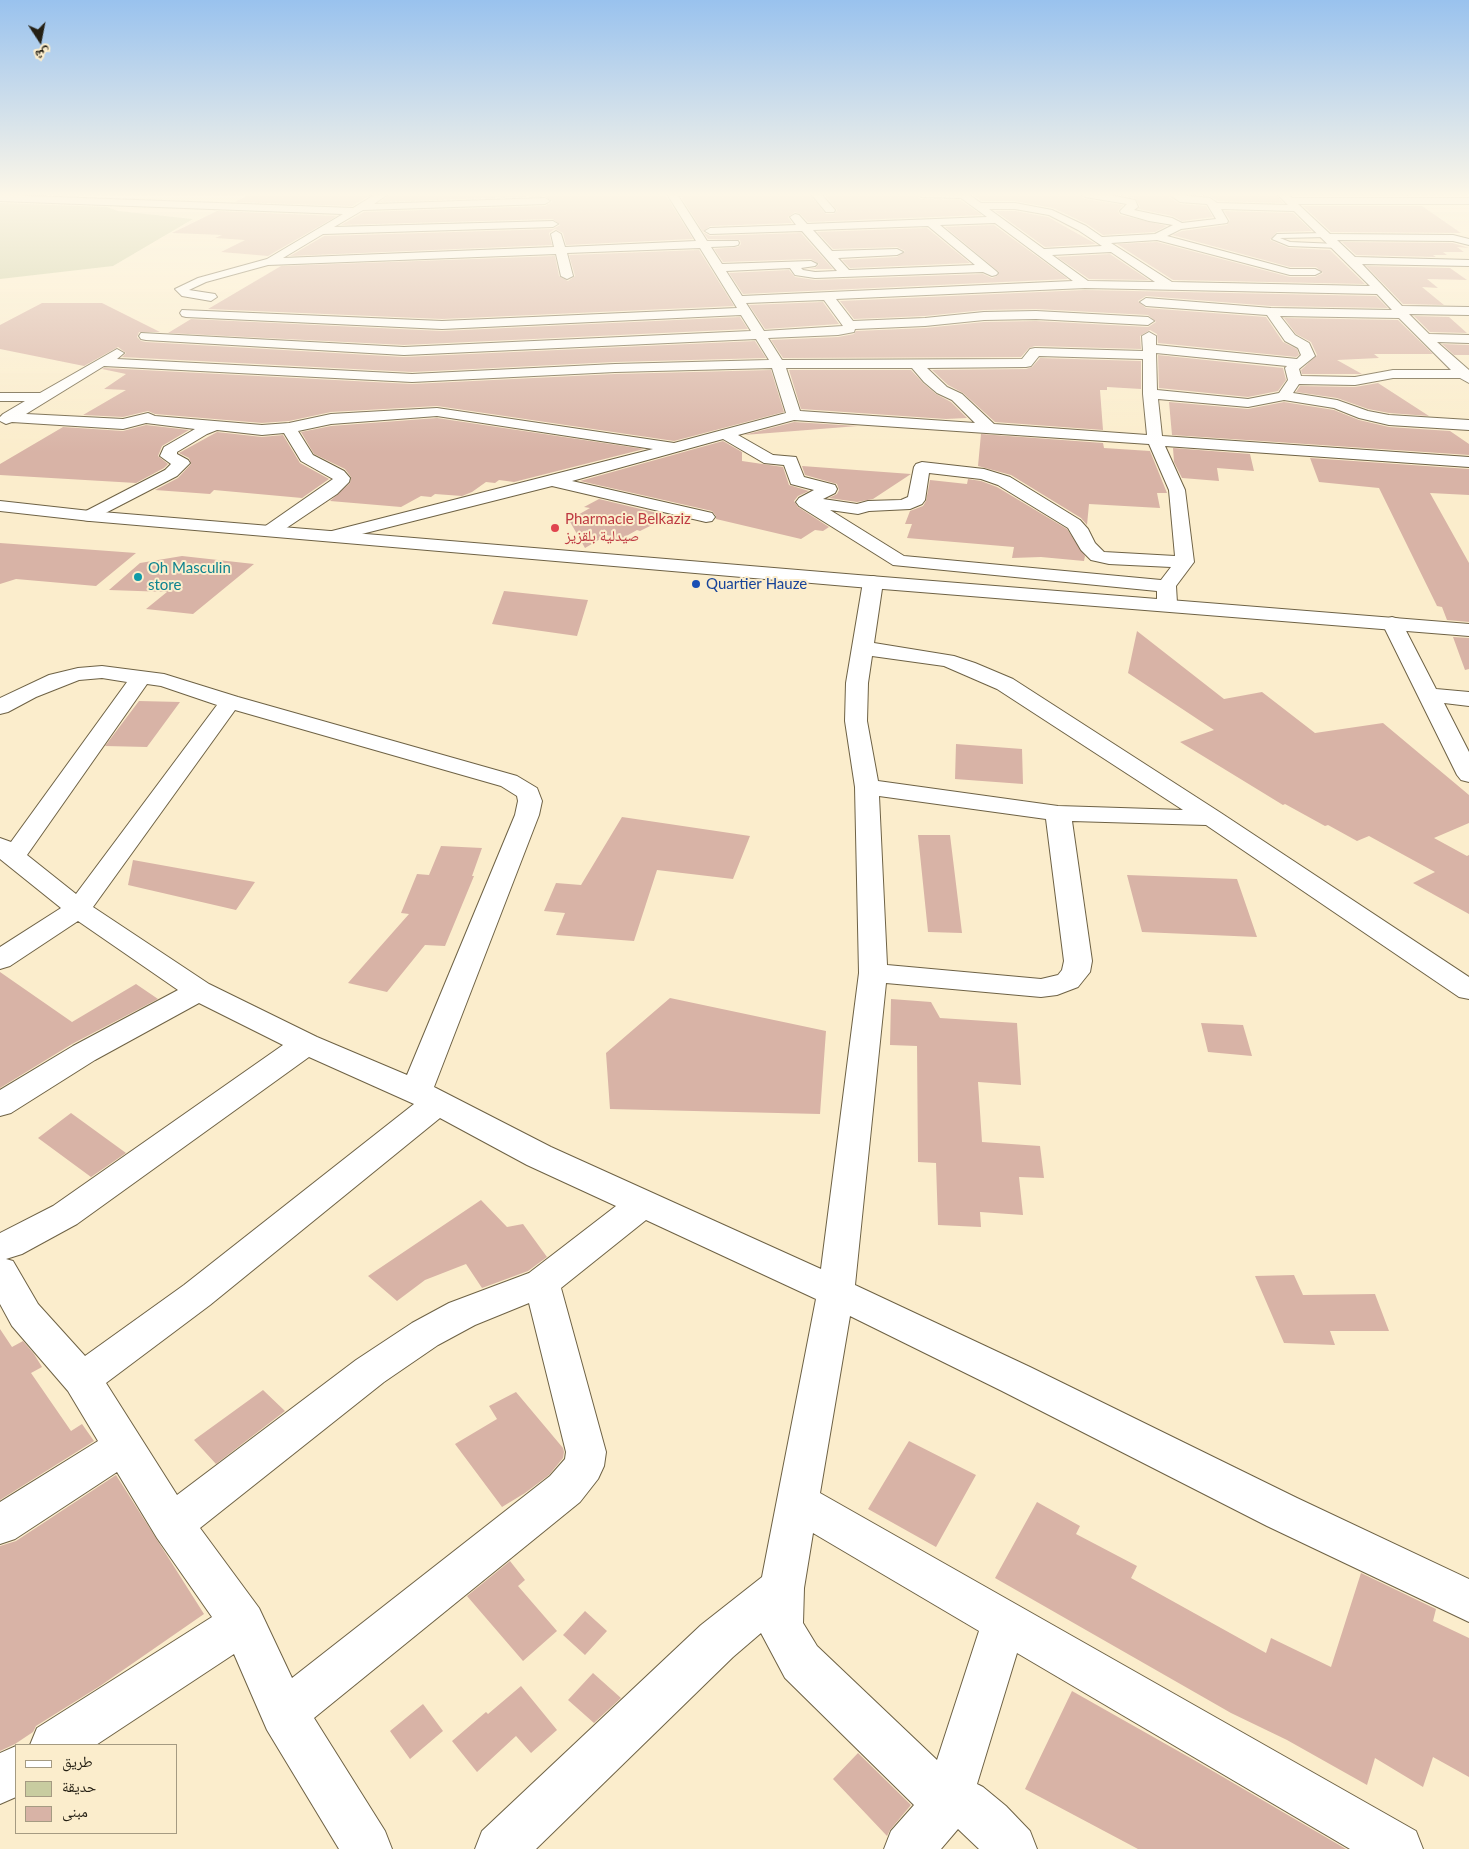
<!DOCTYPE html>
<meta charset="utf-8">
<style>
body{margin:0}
#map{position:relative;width:1469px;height:1849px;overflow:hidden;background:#fbedcc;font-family:Lato,"Noto Naskh Arabic",sans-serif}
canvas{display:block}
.legend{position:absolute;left:15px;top:1744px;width:162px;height:90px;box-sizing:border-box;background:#fbedcc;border:1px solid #a59b82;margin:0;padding:6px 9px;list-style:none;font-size:15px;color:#252014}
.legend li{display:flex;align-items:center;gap:10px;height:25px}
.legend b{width:25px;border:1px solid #a59b82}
.north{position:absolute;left:15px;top:15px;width:50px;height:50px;-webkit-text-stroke:4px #fbedcc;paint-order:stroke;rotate:169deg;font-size:14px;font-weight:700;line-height:20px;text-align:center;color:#252014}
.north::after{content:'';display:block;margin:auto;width:18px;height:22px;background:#252014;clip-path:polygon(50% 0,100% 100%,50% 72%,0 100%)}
</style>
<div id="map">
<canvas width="1469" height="1849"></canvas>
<ul class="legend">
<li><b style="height:6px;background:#fff"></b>طريق</li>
<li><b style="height:14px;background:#c8cca0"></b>حديقة</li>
<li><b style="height:14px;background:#d8b3a6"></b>مبنى</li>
</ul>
<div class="north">ش</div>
</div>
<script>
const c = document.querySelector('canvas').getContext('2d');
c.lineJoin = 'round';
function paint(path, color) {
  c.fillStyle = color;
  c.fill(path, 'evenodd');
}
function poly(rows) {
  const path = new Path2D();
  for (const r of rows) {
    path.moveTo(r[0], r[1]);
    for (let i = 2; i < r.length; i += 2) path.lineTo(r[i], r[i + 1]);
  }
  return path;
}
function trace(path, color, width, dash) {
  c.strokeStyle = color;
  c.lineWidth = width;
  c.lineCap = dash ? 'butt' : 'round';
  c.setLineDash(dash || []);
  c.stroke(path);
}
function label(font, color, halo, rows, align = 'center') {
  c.font = font + ' Lato,"Noto Naskh Arabic",sans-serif';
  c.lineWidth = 4;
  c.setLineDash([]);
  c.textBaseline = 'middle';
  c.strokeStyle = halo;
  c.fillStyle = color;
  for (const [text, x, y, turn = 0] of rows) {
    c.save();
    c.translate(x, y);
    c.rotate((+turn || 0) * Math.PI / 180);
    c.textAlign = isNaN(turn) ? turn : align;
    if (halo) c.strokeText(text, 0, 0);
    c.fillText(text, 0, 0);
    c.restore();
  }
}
paint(poly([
 [0,203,107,207,118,211,193,219,113,266,0,279]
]), '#c8cca0');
paint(poly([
 [251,194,372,194,352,206,235,202],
 [390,194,665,194,693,239,566,245,563,233,555,229,549,233,552,245,290,256,324,236,553,229,560,225,553,219,341,225,364,212,545,206,552,202,545,196,380,202],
 [679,194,809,194,826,214,834,214,837,210,824,194,914,194,921,199,960,200,982,215,808,222,800,214,795,212,788,217,792,223,710,226,703,232],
 [972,194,1078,194,1085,199,1123,205,1118,211,1120,215,1167,226,1155,232,1103,235,1087,224,1053,208,1015,201,982,201],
 [1114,194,1166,195,1180,204,1206,206,1213,217,1182,221,1172,216,1138,209,1140,206,1135,198],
 [1189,194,1275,194,1283,203,1218,201,1210,196],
 [1291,194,1405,194,1408,196,1293,196],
 [1303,206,1422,206,1461,233,1331,232],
 [217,211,337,216,268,256,221,252,245,240,215,238,222,235,172,233],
 [995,211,1015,211,1048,217,1096,244,1045,247],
 [1224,211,1293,213,1312,231,1277,232,1270,240,1289,248,1330,250,1365,284,1173,280,1117,244,1157,242,1290,277,1315,277,1323,273,1316,267,1290,267,1172,235,1182,231,1227,225,1230,220],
 [994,225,1068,279,743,294,729,273,789,270,795,277,815,280,983,274,992,278,997,276,999,272,945,227],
 [927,228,970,263,850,268,842,260,897,257,905,251,897,247,833,249,817,232],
 [703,232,710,236,801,233,833,269,808,269,815,268,819,264,811,259,723,262,714,249,738,247,741,244,740,240,708,239],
 [1342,242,1453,243,1469,248,1457,247,1464,252,1443,252,1447,255,1433,255,1436,257,1356,255],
 [699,250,734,306,442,319,208,309,281,266,555,256,559,276,568,281,575,276,569,255],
 [1110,254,1149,280,1089,279,1057,257],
 [1366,266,1450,268,1467,280,1427,279,1438,288,1422,287,1444,305,1403,304],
 [1085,290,1376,296,1388,308,1271,306,1146,296,1138,301,1146,308,1266,317,1283,342,1297,349,1299,355,1296,357,1158,343,1157,334,1150,330,1140,336,1141,349,1035,346,1029,348,1021,357,783,358,771,340,838,337,854,334,856,331,925,328,984,322,1036,321,1148,327,1156,322,1148,315,1036,309,984,310,925,316,854,319,840,301],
 [823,302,839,324,765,329,749,305],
 [42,303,102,303,160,332,139,332,137,337,141,341,146,342,404,357,755,341,766,358,615,362,412,372,122,357,126,353,118,347,84,366,0,349,0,325],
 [1414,316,1449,317,1467,333,1430,332],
 [740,317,748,329,404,345,168,333,191,319,442,331],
 [1284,318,1398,320,1433,354,1374,354,1379,358,1337,360,1362,374,1302,374,1301,370,1317,355,1311,342,1296,334],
 [1442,344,1469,345,1469,355,1454,355],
 [1158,355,1283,368,1286,380,1278,391,1248,397,1159,388],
 [1040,358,1141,361,1141,389,1107,387,1107,390,1100,390,1103,430,995,422,963,393,948,385,932,370,1026,369,1032,367],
 [104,368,412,384,615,374,771,370,784,412,674,441,437,406,331,412,289,421,262,423,155,414,148,411,123,417,83,415,126,390,104,389,126,374,102,369],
 [789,370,911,370,923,383,936,394,951,402,967,418,946,419,801,409],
 [1378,383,1429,416,1389,413,1368,409,1337,398,1296,392,1300,386,1355,387],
 [1169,402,1248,409,1284,402,1334,410,1359,420,1389,427,1450,431,1469,444,1469,455,1172,435],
 [437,418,644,449,514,482,499,480,495,483,486,482,472,492,462,496,435,494,431,497,421,496,401,507,330,501,350,483,351,477,345,469,314,454,301,432,331,426],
 [794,422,858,426,744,435],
 [146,425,189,430,162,446,158,456,168,464,164,468,136,483,0,475,0,464,63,427,123,431],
 [217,432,262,437,283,435,300,463,329,479,302,498,214,490,210,494,155,490,178,478,191,464,189,458,179,453],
 [981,434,1103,443,1104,448,1150,451,1167,493,1157,493,1160,508,1089,504,1087,525,1081,518,1011,475,978,466],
 [723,441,742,452,742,461,783,467,789,485,809,491,798,496,794,501,798,507,829,527,823,531,815,530,801,539,716,519,716,516,712,511,580,481],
 [1173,448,1250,454,1254,471,1217,468,1219,481,1182,478,1174,462],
 [1310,458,1469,469,1469,495,1430,493,1469,563,1469,622,1447,620,1442,607,1437,606,1379,488,1319,482],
 [802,466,911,474,873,499,857,502,829,498,837,494,839,490,837,484,805,475],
 [968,479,981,481,997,487,1067,529,1085,556,1084,561,1041,557,1012,558,1014,547,907,538,912,524,905,524,910,511,923,506,926,501,930,480,967,484],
 [599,499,670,516,640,531,637,530,621,539,607,535,585,548,569,520,590,508,584,507],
 [0,543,136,553,96,586,16,579,0,584],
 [182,556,254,564,193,614,146,609,167,592,109,590,140,563],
 [504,591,588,600,577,636,492,624],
 [1137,631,1224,699,1262,692,1315,733,1383,723,1469,795,1469,823,1434,838,1467,856,1469,855,1469,914,1413,883,1435,872,1369,836,1357,841,1328,825,1325,826,1285,804,1283,805,1180,742,1214,730,1128,673],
 [1453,637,1469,638,1469,669,1465,670],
 [139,701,180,702,147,747,105,746],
 [956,744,1022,749,1023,784,955,779],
 [622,817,750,836,733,879,657,870,634,941,556,935,565,913,544,911,556,883,581,885],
 [918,835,950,835,962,933,928,932],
 [441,846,482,848,472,876,474,876,445,946,425,945,387,992,348,983,409,914,401,913,417,874,429,875],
 [133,860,255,882,236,910,128,885],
 [1127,875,1237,879,1257,937,1142,932],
 [0,972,72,1022,136,984,158,999,72,1044,0,1088],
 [670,998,826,1031,820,1114,610,1109,606,1053],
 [891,999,931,1002,940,1018,1017,1023,1021,1085,978,1082,982,1142,1040,1146,1044,1178,1019,1177,1023,1215,980,1212,981,1227,938,1225,936,1163,918,1162,917,1046,890,1045],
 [1201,1023,1243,1025,1252,1056,1208,1052],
 [71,1113,126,1153,91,1177,38,1138],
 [481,1200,507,1227,523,1224,547,1257,528,1271,482,1288,466,1264,425,1280,397,1301,368,1276],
 [1294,1275,1303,1295,1375,1294,1389,1331,1330,1331,1335,1345,1284,1343,1255,1276],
 [0,1329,12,1347,23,1341,34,1354,42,1367,31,1373,71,1431,82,1424,94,1441,0,1500],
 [263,1390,285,1411,216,1464,194,1440],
 [516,1392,563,1448,564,1452,563,1458,549,1475,525,1493,502,1507,455,1444,497,1419,489,1406],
 [909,1441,976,1475,936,1547,868,1509],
 [116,1475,204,1614,100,1686,36,1726,33,1732,15,1744,0,1751,0,1546,16,1541],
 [1037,1502,1080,1526,1076,1534,1137,1566,1131,1578,1266,1653,1271,1638,1331,1667,1361,1573,1436,1609,1433,1621,1469,1638,1469,1777,1433,1757,1423,1787,1375,1758,1367,1785,1287,1740,1231,1713,995,1578],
 [510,1561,525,1580,518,1586,557,1631,523,1661,467,1596],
 [585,1611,607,1631,585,1655,563,1635],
 [593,1673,621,1698,594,1723,568,1700],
 [521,1686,557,1730,531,1753,516,1736,477,1772,452,1741,486,1712,488,1714],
 [1072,1691,1194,1760,1346,1849,1138,1849,1025,1789],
 [423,1704,443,1731,410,1759,390,1731],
 [858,1753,911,1805,890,1830,887,1836,833,1779]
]), '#d8b3a6');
const service = poly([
 [1325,233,1329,235,1328,237,1280,238,1290,242,1337,244,1340,244,1340,248,1289,246,1272,239,1277,234,1325,233]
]);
const minor = poly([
 [376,194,388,194,374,204,545,198,550,201,545,204,363,210,334,227,553,221,558,224,553,227,323,234,283,258,554,247,551,234,556,231,561,234,565,247,696,241,667,194,677,194,707,241,738,241,739,243,738,245,734,246,711,247,722,264,811,261,817,264,815,266,801,268,803,270,815,272,837,271,802,231,710,234,705,231,710,228,796,225,790,217,795,214,799,215,807,224,987,217,961,198,921,197,916,194,968,194,981,203,1015,203,1052,210,1086,226,1102,237,1155,234,1173,225,1149,221,1121,213,1120,211,1127,204,1085,197,1080,194,1103,194,1135,200,1138,207,1134,210,1172,218,1182,223,1216,219,1207,204,1180,202,1168,194,1210,198,1217,203,1288,205,1277,194,1288,194,1292,198,1469,198,1469,204,1298,204,1330,234,1453,235,1469,239,1469,245,1453,241,1337,240,1355,257,1469,260,1469,266,1362,264,1402,306,1469,307,1469,315,1409,314,1429,334,1469,335,1469,343,1437,342,1469,370,1469,383,1460,378,1393,378,1355,385,1299,384,1293,393,1337,400,1368,411,1389,415,1469,420,1469,430,1389,425,1359,418,1334,408,1284,400,1248,407,1158,399,1162,436,1469,457,1469,467,1165,446,1185,490,1194,562,1176,586,1177,603,1174,607,1167,609,1160,607,1157,603,1157,591,893,565,799,506,796,502,799,498,814,490,791,484,784,465,764,463,723,439,572,481,712,513,715,517,712,521,706,522,552,486,334,541,328,540,325,536,328,532,653,449,437,416,331,424,298,431,313,455,344,471,350,478,349,482,337,494,276,535,270,536,264,535,261,531,264,527,333,479,301,461,284,433,262,435,217,430,207,434,177,452,177,454,188,460,190,463,177,476,90,521,84,520,81,516,84,512,165,470,171,464,160,456,164,447,195,429,146,423,123,429,12,422,6,424,0,421,0,417,3,414,25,401,0,401,0,393,40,393,117,349,124,353,117,359,412,374,615,364,769,360,756,339,404,355,146,340,141,339,139,336,141,333,404,347,751,331,741,315,442,329,186,317,182,316,180,313,182,310,442,321,737,308,700,248,567,253,573,276,567,279,561,276,556,254,268,265,206,282,189,290,215,294,217,297,211,301,182,296,175,289,198,278,267,259,343,214,0,201,0,195,353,208,376,194],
 [989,209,1015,209,1049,215,1078,230,1102,246,1044,249,989,209],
 [1221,209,1294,211,1370,286,1172,282,1111,243,1157,240,1290,275,1315,275,1321,272,1315,269,1290,269,1167,236,1181,229,1227,223,1228,221,1221,209],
 [995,223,1073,281,742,296,726,271,790,268,795,275,815,278,983,272,992,276,996,275,998,273,996,271,940,225,995,223],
 [928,226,975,265,849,270,838,258,897,255,903,252,897,249,832,251,813,230,928,226],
 [1111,252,1155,282,1088,281,1052,255,1111,252],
 [1085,288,1377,294,1392,310,1271,308,1146,298,1140,302,1146,306,1267,315,1285,341,1298,348,1301,355,1297,359,1156,345,1156,336,1149,332,1142,336,1143,351,1035,348,1030,349,1022,359,782,360,768,338,838,335,854,332,855,329,925,326,984,320,1036,319,1148,325,1154,321,1148,317,1036,311,984,312,925,318,853,321,836,299,1085,288],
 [824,300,843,326,764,331,746,303,824,300],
 [1280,316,1399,318,1451,370,1393,370,1355,377,1301,376,1299,369,1315,356,1309,343,1295,335,1280,316],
 [1156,353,1287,366,1285,368,1288,380,1279,393,1248,399,1157,390,1156,353],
 [1039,356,1143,359,1143,394,1147,435,994,424,962,394,947,387,927,368,1026,367,1031,366,1039,356],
 [104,366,412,382,615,372,772,368,786,413,674,443,437,408,331,414,289,423,262,425,155,416,148,413,123,419,26,414,104,366],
 [786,368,912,368,924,382,937,393,952,400,975,423,800,411,786,368],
 [794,420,1149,444,1169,490,1175,556,1104,552,1095,543,1088,529,1080,520,1010,477,984,469,922,462,916,464,914,467,908,497,901,500,868,501,857,504,823,499,835,493,837,489,835,485,804,477,796,457,773,455,738,435,794,420],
 [929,473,981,479,998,485,1068,528,1081,550,1091,560,1109,564,1171,567,1161,580,904,556,830,510,858,514,869,511,910,509,922,504,925,500,929,473],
 [811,194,821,194,835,210,834,212,826,212,811,194],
 [873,576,880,578,883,582,874,643,954,656,975,663,1013,679,1221,813,1469,977,1469,999,1459,997,1206,825,1072,821,1092,961,1090,972,1078,987,1057,995,1041,997,886,983,855,1285,1030,1367,1297,1498,1469,1579,1469,1622,1267,1526,1002,1391,850,1316,820,1493,1416,1831,1423,1849,1350,1849,1017,1653,977,1784,983,1787,1006,1806,1030,1831,1037,1849,979,1849,958,1829,941,1849,884,1849,891,1831,914,1805,785,1678,761,1633,733,1657,536,1849,475,1849,482,1831,701,1625,762,1577,816,1299,646,1220,561,1288,606,1452,604,1466,598,1479,580,1502,314,1718,385,1831,392,1849,339,1849,267,1730,234,1654,96,1745,30,1745,37,1728,212,1617,157,1538,117,1472,15,1539,0,1544,0,1502,98,1441,68,1391,12,1326,0,1304,0,1233,53,1206,283,1045,199,1003,95,1060,11,1113,0,1116,0,1090,73,1046,178,990,78,921,10,966,0,969,0,947,61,908,0,859,0,838,11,842,127,682,102,678,79,680,36,697,8,712,0,714,0,698,49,675,78,668,102,666,164,674,238,697,517,776,537,788,542,801,539,815,434,1087,551,1147,821,1269,859,973,855,787,845,721,846,683,863,582,866,578,873,576],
 [872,656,944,666,997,689,1183,810,1058,806,878,781,867,721,868,683,872,656],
 [147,684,161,686,217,705,76,894,27,855,147,684],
 [235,710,501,786,517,796,518,801,515,815,407,1075,317,1037,209,984,93,907,235,710],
 [879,796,1046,819,1064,961,1062,970,1058,975,1041,979,887,965,879,796],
 [309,1057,414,1104,184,1285,85,1356,38,1304,13,1261,6,1259,22,1254,77,1224,309,1057],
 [440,1118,527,1165,616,1206,529,1273,449,1303,412,1323,356,1360,177,1495,106,1383,210,1305,440,1118],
 [529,1303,566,1452,565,1459,550,1476,292,1678,259,1608,200,1528,384,1382,438,1345,475,1325,529,1303],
 [813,1533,979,1631,937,1760,817,1646,803,1623,804,1588,813,1533],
 [1392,617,1399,619,1402,623,1436,689,1469,692,1469,706,1444,703,1469,752,1469,782,1461,780,1457,775,1382,623,1385,619,1392,617],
 [16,1746,16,1797,0,1804,0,1753,16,1746]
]);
const secondary = poly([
 [0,501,90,511,858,575,1469,624,1469,636,858,587,90,521,0,511,0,501]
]);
trace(service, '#6e6245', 2);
trace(minor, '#6e6245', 2);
trace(secondary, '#6e6245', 2);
paint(service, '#fff');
paint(minor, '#fff');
paint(secondary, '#fff');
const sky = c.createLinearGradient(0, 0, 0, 453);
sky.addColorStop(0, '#99c2ee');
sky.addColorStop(0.43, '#fdf7e8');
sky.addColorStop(1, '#fdf7e800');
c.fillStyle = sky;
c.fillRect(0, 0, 1469, 453);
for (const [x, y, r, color] of [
 [555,528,5,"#e0444e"],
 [138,577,5,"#0f9aa8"],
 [696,584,5,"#1a4fb4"]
]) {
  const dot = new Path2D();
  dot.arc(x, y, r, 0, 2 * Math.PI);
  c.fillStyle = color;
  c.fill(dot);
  trace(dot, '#fbedcc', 2);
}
label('15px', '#be3a42', '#fbedcc', [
 ["Pharmacie Belkaziz",565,519],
 ["صيدلية بلقزيز",565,536]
], 'left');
label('15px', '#0d838f', '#fbedcc', [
 ["Oh Masculin",148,568],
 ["store",148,585]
], 'left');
label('15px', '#164399', '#fbedcc', [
 ["Quartier Hauze",706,584]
], 'left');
</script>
